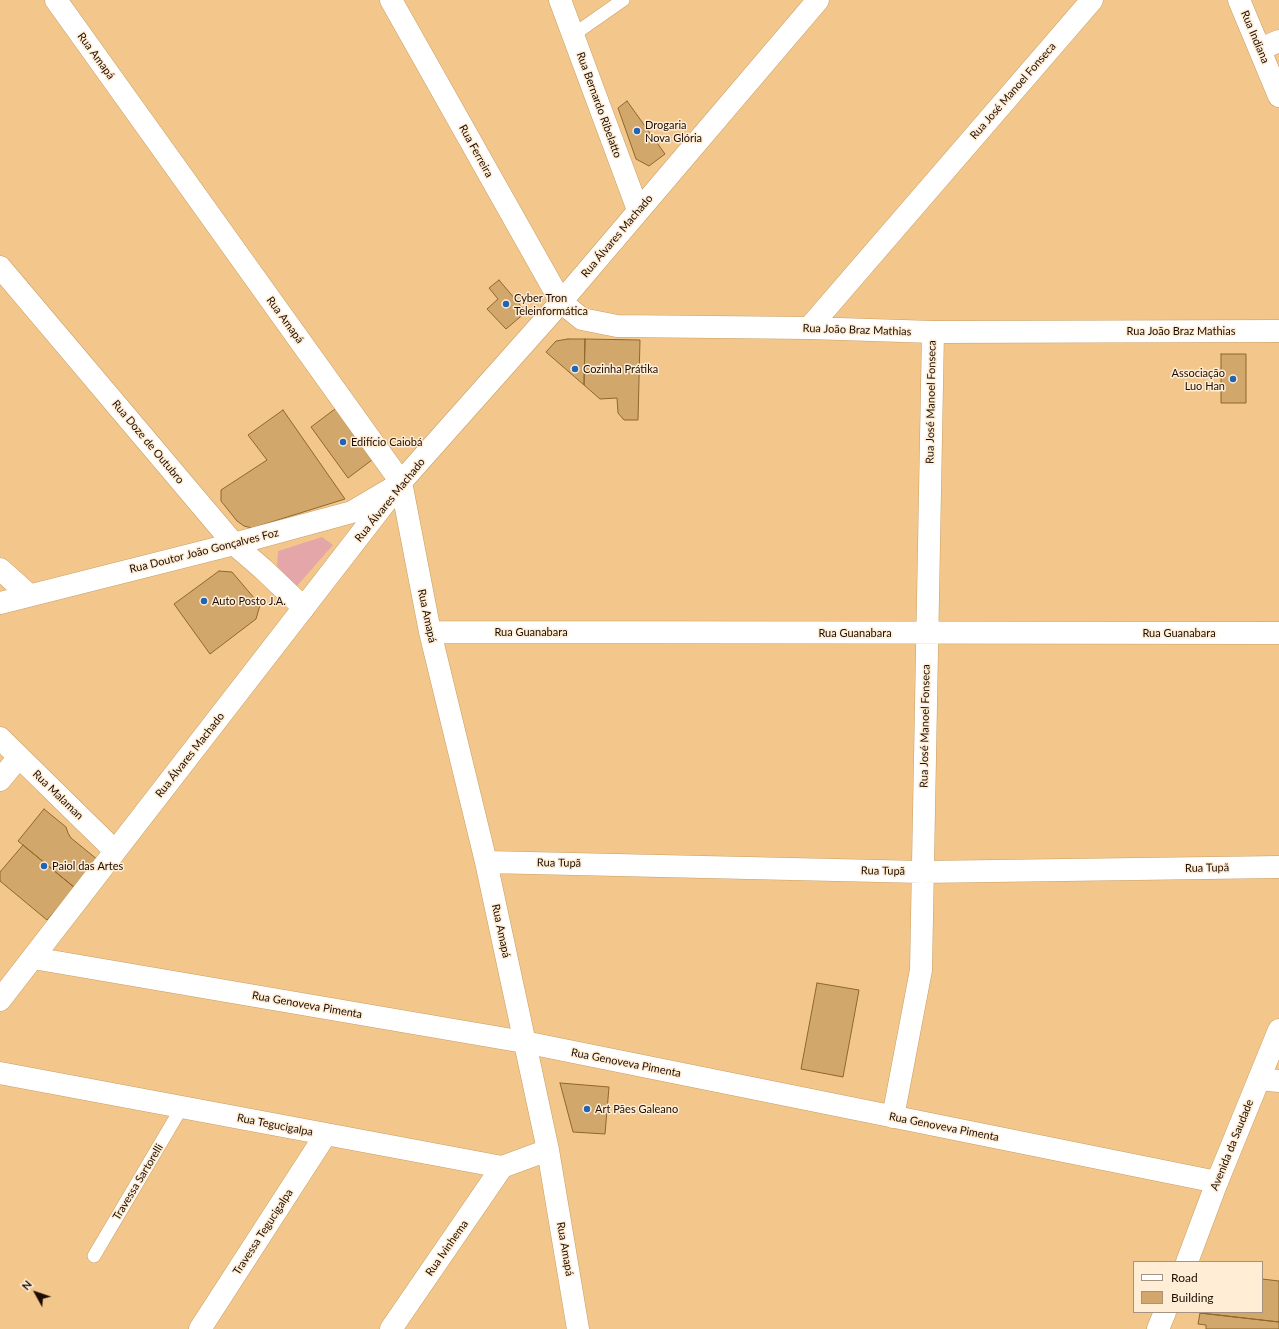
<!DOCTYPE html>
<meta charset="utf-8">
<style>
body{margin:0}
#map{position:relative;width:1279px;height:1329px;overflow:hidden;background:#f3c78b;font-family:Lato,sans-serif}
canvas{display:block}
.legend{position:absolute;left:1133px;top:1261px;width:130px;height:52px;box-sizing:border-box;background:#ffedd6;border:1px solid #a49380;margin:0;padding:5px 7px;list-style:none;font-size:12px;color:#1c0d00}
.legend li{display:flex;align-items:center;gap:8px;height:20px}
.legend b{width:20px;border:1px solid #a49380}
.north{position:absolute;left:16px;top:1273px;width:40px;height:40px;-webkit-text-stroke:3px #ffedd6;paint-order:stroke;rotate:310deg;font-size:11px;font-weight:700;line-height:16px;text-align:center;color:#1c0d00}
.north::after{content:'';display:block;margin:auto;width:14px;height:18px;background:#1c0d00;clip-path:polygon(50% 0,100% 100%,50% 72%,0 100%)}
</style>
<div id="map">
<canvas width="1279" height="1329"></canvas>
<ul class="legend">
<li><b style="height:5px;background:#fff"></b>Road</li>
<li><b style="height:11px;background:#d1a76c"></b>Building</li>
</ul>
<div class="north">N</div>
</div>
<script>
const c = document.querySelector('canvas').getContext('2d');
c.lineJoin = 'round';
function paint(path, color) {
  c.fillStyle = color;
  c.fill(path, 'evenodd');
}
function poly(rows) {
  const path = new Path2D();
  for (const r of rows) {
    path.moveTo(r[0], r[1]);
    for (let i = 2; i < r.length; i += 2) path.lineTo(r[i], r[i + 1]);
  }
  return path;
}
function trace(path, color, width, dash) {
  c.strokeStyle = color;
  c.lineWidth = width;
  c.lineCap = dash ? 'butt' : 'round';
  c.setLineDash(dash || []);
  c.stroke(path);
}
function label(font, color, halo, rows, align = 'center') {
  c.font = font + ' Lato,sans-serif';
  c.lineWidth = 3;
  c.setLineDash([]);
  c.textBaseline = 'middle';
  c.strokeStyle = halo;
  c.fillStyle = color;
  for (const [text, x, y, turn = 0] of rows) {
    c.save();
    c.translate(x, y);
    c.rotate((+turn || 0) * Math.PI / 180);
    c.textAlign = isNaN(turn) ? turn : align;
    if (halo) c.strokeText(text, 0, 0);
    c.fillText(text, 0, 0);
    c.restore();
  }
}
paint(poly([
 [322,537,333,545,296,587,277,566,278,551]
]), '#e5a6aa');
const building = poly([
 [627,101,665,154,649,166,636,159,618,108,627,101],
 [499,280,526,312,506,329,487,309,498,299,489,288,499,280],
 [568,339,585,339,584,385,546,352,556,341,568,339],
 [585,339,640,340,638,420,624,420,618,413,617,398,600,399,584,385,585,339],
 [1221,354,1246,354,1246,403,1221,403,1221,354],
 [339,406,376,457,348,478,311,427,339,406],
 [283,410,345,499,252,528,244,526,237,521,221,501,221,490,267,460,248,435,283,410],
 [219,571,232,572,260,605,256,619,210,654,174,604,219,571],
 [44,809,66,827,68,833,71,838,98,860,75,888,18,841,44,809],
 [23,845,75,888,47,920,0,881,0,872,23,845],
 [817,983,859,990,843,1077,801,1069,817,983],
 [560,1083,609,1087,605,1134,573,1132,560,1083],
 [1262,1279,1279,1281,1279,1322,1200,1313,1200,1312,1262,1312,1262,1279],
 [1200,1313,1279,1322,1279,1329,1206,1329,1206,1325,1198,1324,1200,1313]
]);
paint(building, '#d1a76c');
trace(building, '#8e672b', 1);
const service = poly([
 [573,35,623,0],
 [94,1256,182,1107]
]);
const minor = poly([
 [56,0,401,482,430,632,486,862,548,1150,578,1329],
 [391,0,561,302,582,319,617,326,809,328,933,332,1279,331],
 [560,0,638,210],
 [1239,0,1279,96],
 [1260,49,1279,41],
 [0,267,234,544,263,569,304,608],
 [809,328,1092,0],
 [0,569,29,595],
 [0,603,234,544,352,512,391,489],
 [430,632,1279,633],
 [0,738,115,851],
 [0,780,19,757],
 [486,862,922,872,1279,867],
 [33,958,524,1042,1217,1182],
 [0,1000,401,482,561,302,818,0],
 [0,1073,502,1167,548,1150],
 [1259,1079,1279,1081],
 [893,1117,921,970,933,332],
 [200,1329,326,1134],
 [391,1329,502,1167]
]);
const tertiary = poly([
 [1187,1262,1217,1182,1279,1030],
 [1158,1329,1165,1312]
]);
trace(service, '#c89e63', 14);
trace(minor, '#c89e63', 23);
trace(tertiary, '#c89e63', 23);
trace(service, '#fff', 13);
trace(minor, '#fff', 22);
trace(tertiary, '#fff', 22);
for (const [x, y, r, color] of [
 [637,131,4,"#2065b5"],
 [506,304,4,"#2065b5"],
 [575,369,4,"#2065b5"],
 [1233,379,4,"#2065b5"],
 [343,442,4,"#2065b5"],
 [204,601,4,"#2065b5"],
 [44,866,4,"#2065b5"],
 [587,1109,4,"#2065b5"]
]) {
  const dot = new Path2D();
  dot.arc(x, y, r, 0, 2 * Math.PI);
  c.fillStyle = color;
  c.fill(dot);
  trace(dot, '#ffedd6', 1.5);
}
label('11px', '#1c0d00', '#ffedd6', [
 ["Rua Indiana",1255,37,67],
 ["Rua Amapá",96,56,54],
 ["Rua José Manoel Fonseca",1013,91,-49],
 ["Rua Bernardo Ribelatto",599,105,70],
 ["Rua Ferreira",476,151,61],
 ["Rua Álvares Machado",617,236,-50],
 ["Rua Amapá",285,320,54],
 ["Rua João Braz Mathias",857,330,2],
 ["Rua João Braz Mathias",1181,331],
 ["Rua José Manoel Fonseca",931,402,-89],
 ["Rua Doze de Outubro",148,442,50],
 ["Rua Álvares Machado",390,500,-51],
 ["Rua Doutor João Gonçalves Foz",204,551,-14],
 ["Rua Amapá",427,616,78],
 ["Rua Guanabara",531,632],
 ["Rua Guanabara",855,633],
 ["Rua Guanabara",1179,633],
 ["Rua José Manoel Fonseca",925,726,-89],
 ["Rua Álvares Machado",190,755,-52],
 ["Rua Malaman",58,795,44],
 ["Rua Tupã",559,863,1],
 ["Rua Tupã",1207,868,-1],
 ["Rua Tupã",883,871,1],
 ["Rua Amapá",501,931,78],
 ["Rua Genoveva Pimenta",307,1005,10],
 ["Rua Genoveva Pimenta",626,1063,11],
 ["Rua Tegucigalpa",275,1125,11],
 ["Rua Genoveva Pimenta",944,1127,11],
 ["Avenida da Saudade",1232,1145,-68],
 ["Travessa Sartorelli",138,1182,-59],
 ["Travessa Tegucigalpa",263,1232,-57],
 ["Rua Ivinhema",447,1248,-55],
 ["Rua Amapá",565,1249,80]
]);
label('11px', '#1c0d00', '#ffedd6', [
 ["Drogaria",645,125],
 ["Nova Glória",645,138],
 ["Cyber Tron",514,298],
 ["Teleinformática",514,311],
 ["Cozinha Prátika",583,369],
 ["Associação",1225,373,"right"],
 ["Luo Han",1225,386,"right"],
 ["Edifício Caiobá",351,442],
 ["Auto Posto J.A.",212,601],
 ["Paiol das Artes",52,866],
 ["Art Pães Galeano",595,1109]
], 'left');
</script>
